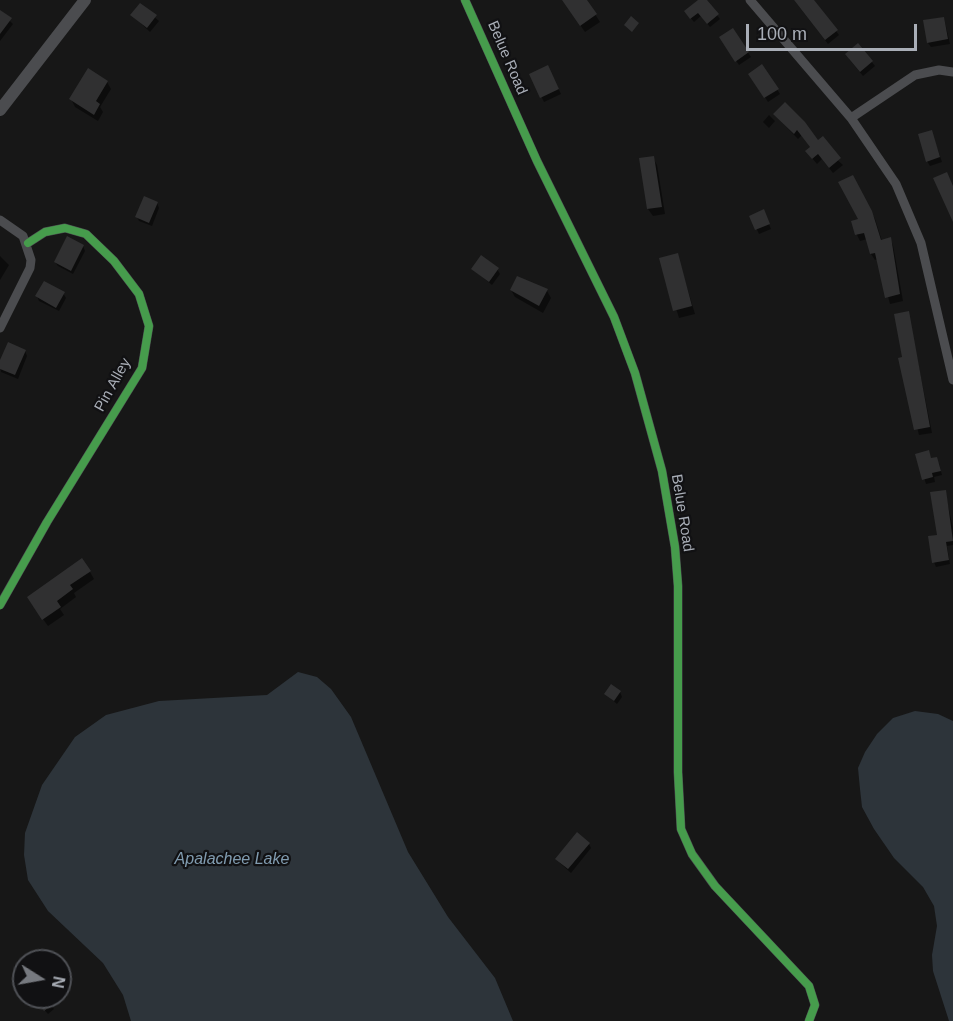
<!DOCTYPE html>
<style>
body{margin:0}
#map{position:relative;width:953px;height:1021px;overflow:hidden;background:#171717;font-family:Arial,sans-serif}
canvas{display:block}
.north{position:absolute;left:12px;top:949px;width:60px;height:60px;box-sizing:border-box;background:#111113;border:2px solid #4e5055;border-radius:50%;rotate:101deg;font-size:16px;font-weight:700;line-height:24px;text-align:center;color:#a9aeb7}
.north::after{content:'';display:block;margin:auto;width:21px;height:27px;background:#76797f;clip-path:polygon(50% 0,100% 100%,50% 72%,0 100%)}
.scale{position:absolute;left:746px;top:24px;width:171px;height:27px;box-sizing:border-box;border:3px solid #a9aeb7;border-top:0;padding-left:8px;font-size:18px;line-height:21px;white-space:nowrap;color:#a9aeb7;-webkit-text-stroke:4px #111113;paint-order:stroke}
</style>
<div id="map">
<canvas width="953" height="1021"></canvas>
<div class="north">N</div>
<div class="scale">100 m</div>
</div>
<script>
const c = document.querySelector('canvas').getContext('2d');
c.lineJoin = 'round';
function paint(path, color) {
  c.fillStyle = color;
  c.fill(path, 'evenodd');
}
function poly(rows) {
  const path = new Path2D();
  for (const r of rows) {
    path.moveTo(r[0], r[1]);
    for (let i = 2; i < r.length; i += 2) path.lineTo(r[i], r[i + 1]);
  }
  return path;
}
function trace(path, color, width, dash) {
  c.strokeStyle = color;
  c.lineWidth = width;
  c.lineCap = dash ? 'butt' : 'round';
  c.setLineDash(dash || []);
  c.stroke(path);
}
function label(font, color, halo, rows, align = 'center') {
  c.font = font + ' Arial,sans-serif';
  c.lineWidth = 4.5;
  c.setLineDash([]);
  c.textBaseline = 'middle';
  c.strokeStyle = halo;
  c.fillStyle = color;
  for (const [text, x, y, turn = 0] of rows) {
    c.save();
    c.translate(x, y);
    c.rotate((+turn || 0) * Math.PI / 180);
    c.textAlign = isNaN(turn) ? turn : align;
    if (halo) c.strokeText(text, 0, 0);
    c.fillText(text, 0, 0);
    c.restore();
  }
}
paint(poly([
 [298,672,317,677,331,689,351,717,408,852,448,917,495,978,513,1021,131,1021,123,995,103,963,48,911,28,880,24,855,25,833,42,785,75,737,106,715,159,701,267,695],
 [915,711,938,714,953,721,953,1021,949,1021,933,971,932,955,937,926,934,906,923,887,894,858,874,829,862,807,860,789,858,768,865,752,877,734,893,718]
]), '#2d343a');
paint(poly([
 [563,0,586,0,600,22,585,32],
 [701,0,705,0,720,19,710,27,701,16,694,22,689,16],
 [794,0,813,0,839,35,828,44],
 [140,5,159,21,150,32,132,15],
 [0,11,13,24,0,41],
 [944,18,950,44,931,47,928,43],
 [733,30,751,57,739,65,721,38],
 [858,45,875,66,863,76,849,59],
 [762,66,780,94,768,102,750,74],
 [550,71,561,94,544,102,531,75],
 [107,82,111,89,100,107,103,112,98,121,75,107,71,99],
 [769,115,775,121,769,128,763,122],
 [775,115,817,142,843,165,833,173,822,159,817,164,811,157,811,148,802,135,798,139],
 [933,136,942,162,930,166,927,161],
 [653,158,657,165,665,214,653,216,648,209],
 [852,177,875,219,882,241,890,239,893,245,903,301,890,304,878,259,875,260,871,254,867,239,860,241,857,235,853,222,860,220],
 [157,203,159,208,152,226,139,221,137,217],
 [765,215,771,229,759,234,751,217],
 [83,246,85,251,73,274,58,266,55,262],
 [677,254,695,314,679,318,661,259],
 [0,256,9,265,0,280],
 [473,269,497,269,500,274,492,285],
 [518,278,547,291,551,298,543,313,515,297,511,290],
 [63,293,66,298,59,311,39,301,37,296],
 [908,312,932,433,919,435,900,359,904,358],
 [25,351,27,356,18,379,1,372,0,364],
 [917,455,939,463,942,475,934,477,935,482,926,484],
 [945,492,953,528,953,545,947,546,950,564,936,567,934,562],
 [90,572,94,579,74,593,76,597,60,609,64,615,48,626,33,605],
 [620,692,622,697,617,704,606,694],
 [589,844,591,848,571,873,560,863,557,859],
 [38,997,45,997,54,1009,48,1014,38,1003]
]), '#0007');
paint(poly([
 [562,0,587,0,597,14,580,26],
 [698,0,707,0,719,14,707,24,698,13,690,19,684,11],
 [794,0,814,0,838,30,825,40],
 [140,3,157,15,147,28,130,15],
 [0,10,12,18,0,34],
 [631,16,639,23,632,32,624,25],
 [944,17,948,39,927,43,923,20],
 [733,28,749,52,735,62,719,37],
 [858,43,873,61,860,72,845,54],
 [762,64,779,89,764,98,748,74],
 [548,65,559,89,540,98,529,74],
 [88,68,108,81,96,101,100,104,94,115,69,99],
 [785,102,805,122,818,140,823,136,841,158,829,168,818,154,812,159,805,151,810,147,797,130,794,134,773,114],
 [932,130,940,157,926,162,918,134],
 [654,156,662,207,647,209,639,158],
 [947,172,953,186,953,222,933,178],
 [853,175,872,211,881,240,891,237,900,294,885,298,875,253,870,254,864,233,855,235,851,221,858,219,838,182],
 [144,196,158,202,149,223,135,217],
 [764,209,770,224,755,230,749,216],
 [67,236,84,245,71,271,54,262],
 [678,253,692,306,673,311,659,258],
 [481,255,499,268,489,282,471,269],
 [517,276,548,289,539,306,510,290],
 [44,281,65,292,56,308,35,296],
 [909,311,930,427,914,430,898,358,902,357,894,314],
 [8,342,26,350,15,375,0,369,0,360],
 [929,450,931,458,937,457,941,471,932,473,933,477,922,480,915,454],
 [946,490,953,541,946,542,949,560,932,563,928,536,937,535,930,492],
 [82,558,91,571,70,585,73,589,57,601,61,607,42,620,27,597],
 [611,684,621,691,614,701,604,694],
 [577,832,590,843,568,869,555,859],
 [32,997,47,997,53,1004,44,1011]
]), '#303031');
trace(poly([
 [465,0,537,161,614,317,635,373,662,471,675,547,678,586,678,772,681,829,692,854,715,886,809,986,815,1005,809,1021],
 [750,0,851,118,896,184,921,243,953,380],
 [851,118,915,75,939,70,953,72],
 [0,220,23,236,31,260,30,268,0,328],
 [0,605,47,522,142,368,149,326,139,294,114,261,86,234,65,228,45,232,28,243]
]), '#4b4c4f', 9);
trace(poly([
 [0,110,85,0]
]), '#4b4c4f', 12);
trace(poly([
 [465,0,537,161,614,317,635,373,662,471,675,547,678,586,678,772,681,829,692,854,715,886,809,986,815,1005,809,1021],
 [0,605,47,522,142,368,149,326,139,294,114,261,86,234,65,228,45,232,28,243]
]), '#469c4c', 8);
label('15px', '#a9aeb7', '#111113', [
 ["Belue Road",507,58,67],
 ["Pin Alley",113,385,-61],
 ["Belue Road",682,513,81]
]);
label('italic 16px', '#819cb0', '#111113', [
 ["Apalachee Lake",232,860]
]);
</script>
